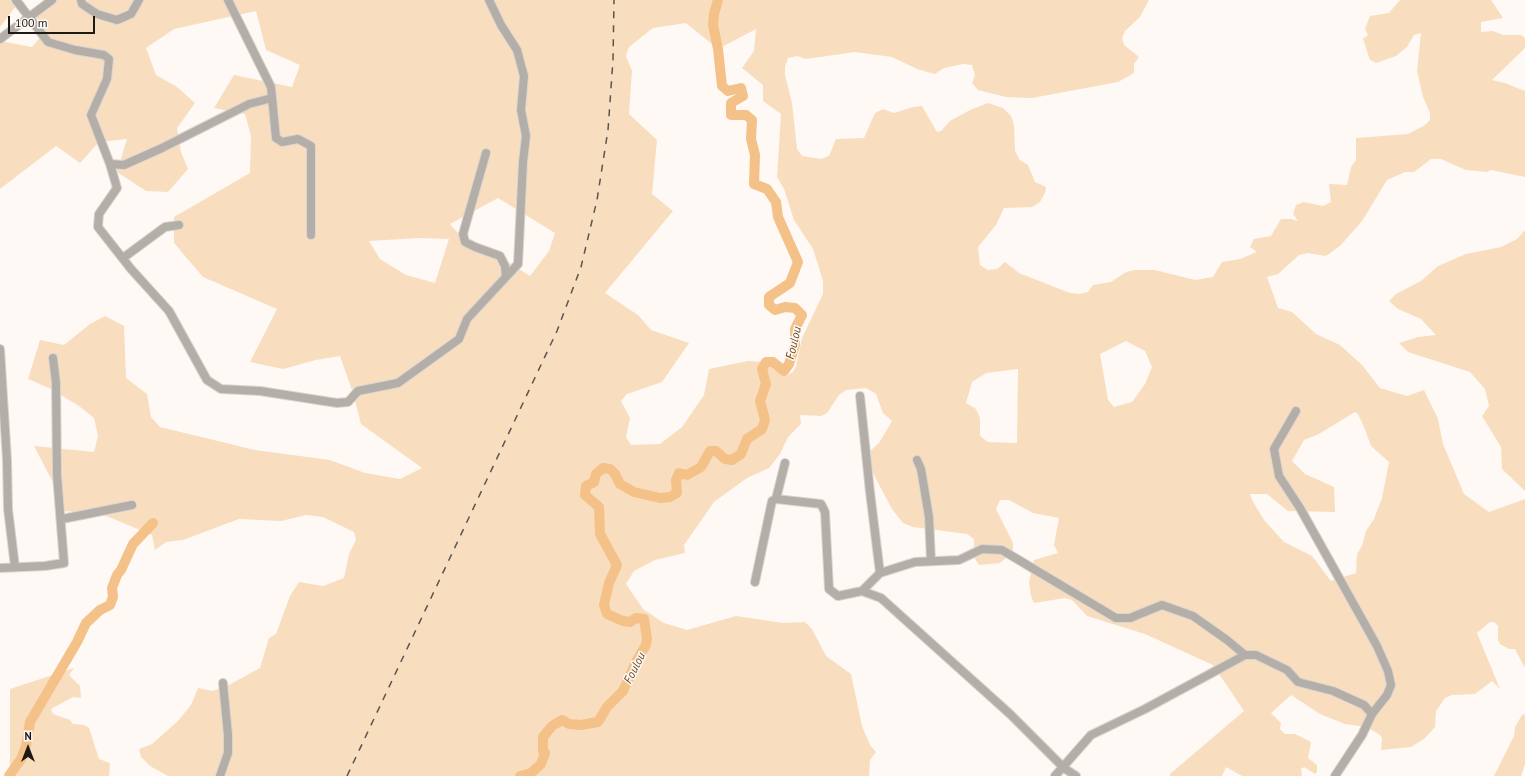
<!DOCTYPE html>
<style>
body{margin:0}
#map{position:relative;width:1525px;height:776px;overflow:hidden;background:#fef9f4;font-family:"PT Sans",sans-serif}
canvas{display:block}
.north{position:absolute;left:8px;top:728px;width:40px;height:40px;-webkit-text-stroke:3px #fef9f4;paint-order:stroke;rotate:0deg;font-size:11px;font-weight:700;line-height:16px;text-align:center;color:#1d1914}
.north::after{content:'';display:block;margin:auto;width:14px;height:18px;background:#1d1914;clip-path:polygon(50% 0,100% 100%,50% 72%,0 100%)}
.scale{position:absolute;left:8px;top:16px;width:87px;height:18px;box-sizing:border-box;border:2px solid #1d1914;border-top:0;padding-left:5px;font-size:12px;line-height:14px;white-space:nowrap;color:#1d1914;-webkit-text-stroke:3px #fef9f4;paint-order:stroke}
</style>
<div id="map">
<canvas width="1525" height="776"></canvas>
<div class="north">N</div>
<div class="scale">100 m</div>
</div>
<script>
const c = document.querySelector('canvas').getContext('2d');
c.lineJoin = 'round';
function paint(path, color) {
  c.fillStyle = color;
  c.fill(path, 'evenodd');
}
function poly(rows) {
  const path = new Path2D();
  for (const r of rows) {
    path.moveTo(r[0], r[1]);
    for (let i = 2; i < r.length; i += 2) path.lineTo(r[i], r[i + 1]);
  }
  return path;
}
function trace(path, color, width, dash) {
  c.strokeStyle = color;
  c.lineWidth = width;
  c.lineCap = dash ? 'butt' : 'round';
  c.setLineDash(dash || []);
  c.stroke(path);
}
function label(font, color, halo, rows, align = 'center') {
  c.font = font + ' "PT Sans",sans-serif';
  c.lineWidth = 3;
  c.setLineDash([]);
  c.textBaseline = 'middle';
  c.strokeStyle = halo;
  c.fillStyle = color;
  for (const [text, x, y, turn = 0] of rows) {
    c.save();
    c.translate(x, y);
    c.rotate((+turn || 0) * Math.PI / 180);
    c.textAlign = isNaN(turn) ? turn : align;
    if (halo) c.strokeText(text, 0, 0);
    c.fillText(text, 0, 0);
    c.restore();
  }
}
paint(poly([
 [0,0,18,0,19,2,0,27],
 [43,0,1149,0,1140,17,1125,31,1122,38,1124,45,1139,57,1134,64,1134,73,1118,82,1032,98,1006,97,978,90,972,83,975,75,972,65,963,64,944,68,935,74,917,69,892,57,855,52,806,59,797,56,788,58,785,67,785,75,792,103,797,149,802,156,821,159,829,156,836,139,864,138,875,113,883,109,894,113,913,107,922,106,937,132,941,131,950,121,970,110,988,103,1003,108,1011,116,1014,125,1015,151,1020,160,1028,165,1035,182,1046,187,1045,193,1040,202,1032,207,1004,208,996,225,978,247,980,265,988,270,997,269,1005,262,1019,273,1070,293,1079,294,1088,292,1093,285,1111,282,1126,272,1135,270,1155,270,1195,280,1213,277,1222,262,1240,259,1257,252,1250,247,1254,239,1271,236,1281,219,1291,219,1298,221,1293,214,1296,205,1304,202,1323,206,1331,202,1329,184,1347,185,1351,167,1356,160,1356,138,1408,134,1425,125,1430,120,1430,113,1423,97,1417,71,1421,33,1414,35,1407,47,1396,56,1376,63,1370,60,1363,39,1368,35,1365,29,1370,16,1389,13,1400,0,1491,0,1503,18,1481,22,1481,32,1493,31,1503,35,1521,35,1525,38,1525,48,1492,80,1505,83,1525,91,1525,177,1491,170,1487,172,1466,170,1441,159,1431,159,1414,172,1405,172,1387,180,1362,221,1340,246,1326,256,1308,253,1299,255,1278,274,1267,277,1278,308,1292,312,1316,334,1340,345,1362,365,1380,388,1407,396,1424,390,1438,419,1443,444,1464,494,1489,512,1525,499,1525,668,1515,649,1509,649,1500,644,1498,640,1498,626,1494,622,1490,622,1477,633,1500,689,1492,681,1475,694,1452,695,1445,698,1436,711,1435,727,1424,739,1411,747,1381,750,1382,738,1380,735,1367,727,1345,724,1320,714,1291,695,1271,713,1281,723,1280,729,1285,734,1295,734,1311,742,1308,758,1317,765,1317,772,1315,774,1304,767,1301,769,1302,776,1242,776,1226,767,1222,776,1170,776,1170,774,1244,711,1213,665,1145,634,1087,616,1072,600,1065,598,1034,603,1031,596,1029,582,1034,560,1058,553,1054,545,1059,518,1033,513,1009,500,1000,500,996,509,1013,543,1013,552,1000,563,979,565,974,557,974,539,967,534,913,527,903,523,892,509,868,464,866,455,879,443,892,421,883,413,876,394,866,388,846,390,839,395,827,413,821,416,800,415,801,424,788,437,780,454,769,468,747,478,714,502,684,545,685,553,655,560,634,571,626,584,643,609,664,623,687,630,736,616,783,623,805,622,812,629,826,656,851,674,862,726,870,745,876,752,870,760,869,776,168,776,150,766,141,757,139,749,152,744,178,721,191,705,198,688,213,691,227,686,260,668,269,638,276,634,290,596,299,582,323,586,344,578,349,554,356,540,354,532,323,517,306,515,281,521,239,519,183,540,166,542,155,550,152,535,104,515,65,511,58,492,34,446,94,452,98,436,94,418,79,406,49,388,28,379,40,340,64,345,90,324,105,316,124,326,126,378,147,394,151,417,160,427,255,450,330,460,365,473,400,479,422,468,361,424,353,393,340,356,316,360,283,369,250,362,277,309,203,277,174,243,174,217,250,173,251,136,245,114,214,108,234,75,292,87,300,65,266,50,256,11,174,29,146,48,156,75,177,87,195,103,177,128,181,152,188,169,168,192,146,191,117,172,127,139,99,142,80,163,56,146,0,189,0,41,32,47,43,34,35,17],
 [686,23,718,49,756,29,754,51,742,68,763,85,763,101,781,114,777,177,784,189,794,220,813,249,823,281,823,294,802,338,796,366,793,372,786,376,784,371,773,362,766,362,748,361,709,369,704,395,682,427,660,444,631,445,626,437,630,418,621,401,627,394,662,382,689,343,651,330,638,315,605,293,673,211,652,194,657,140,629,114,632,71,626,56,629,47,653,28],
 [498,198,555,233,549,251,530,276,506,261,468,244,450,224],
 [419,238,449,239,435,283,406,275,380,259,369,241],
 [1126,341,1145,351,1152,367,1145,384,1132,402,1114,407,1108,400,1100,354],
 [1018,369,1017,443,988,442,980,436,980,418,976,409,966,403,972,382,986,373],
 [1355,412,1358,414,1364,427,1371,446,1389,462,1382,498,1374,519,1366,531,1362,546,1357,554,1356,573,1331,581,1312,556,1284,542,1264,520,1252,500,1250,494,1267,494,1288,511,1335,512,1334,487,1305,474,1292,461,1304,440,1319,434],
 [1525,230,1525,491,1502,469,1501,447,1482,416,1489,406,1485,389,1470,372,1408,352,1399,343,1418,337,1436,335,1421,319,1398,309,1389,301,1396,294,1421,281,1438,266,1466,254,1501,247,1517,239],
 [74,668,69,675,80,686,81,698,73,697,51,709,53,714,70,720,73,724,84,725,89,728,99,759,110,763,109,776,10,776,10,689],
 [1525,714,1525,764,1521,776,1494,776,1514,736,1515,727,1522,715]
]), '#f9ddbf');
trace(poly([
 [9,776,21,759,26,746,30,722,77,642,86,623,100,610,110,605,113,597,112,588,117,575,121,570,133,544,153,523],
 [520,776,531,773,541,764,545,753,543,751,543,737,552,726,562,720,569,724,581,725,598,722,607,707,623,691,637,660,646,645,647,639,644,619,636,618,630,622,623,621,607,614,604,605,609,583,617,565,600,534,599,507,585,495,586,486,594,482,596,474,603,468,610,469,615,474,620,484,634,492,660,498,670,497,677,493,676,480,679,473,687,475,701,467,710,451,716,451,725,459,732,460,741,454,747,439,762,429,765,420,760,401,766,384,762,369,766,362,773,362,784,371,789,364,795,345,795,329,802,315,795,308,785,307,775,310,769,305,769,297,790,283,798,262,778,217,776,202,767,189,754,184,755,155,751,139,752,120,746,115,731,115,731,103,743,96,741,88,728,91,722,86,718,49,713,25,714,14,718,0]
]), '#f4c189', 10);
const minor = poly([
 [16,0,48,42,75,50,104,55,109,59,107,79,91,115,110,164,117,188,99,214,98,227,131,269,169,311,207,380,221,389,260,391,337,403,348,402,358,391,398,383,459,339,467,319,518,264,523,162,526,136,521,110,524,76,517,50,501,25,489,0],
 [81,0,82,4,97,14,117,20,131,14,139,0],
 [228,0,271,87,276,138,282,142,298,139,311,146,311,235],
 [0,39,52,0],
 [486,153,463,234,465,242,475,247,500,256,505,266,506,277],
 [110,164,124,165,162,148,249,104,272,98],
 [123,258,165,227,179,225],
 [0,349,7,460,8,509,15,567],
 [860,396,870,492,880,573],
 [1296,411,1274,449,1279,476,1300,508,1377,646,1388,671,1391,685,1387,695,1372,714,1362,735,1335,776],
 [917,460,921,469,929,517,931,561],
 [776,499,821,504,825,512,829,589,838,596,862,591,881,598,1010,714,1064,768,1076,776],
 [62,519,132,505],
 [0,568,45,566,64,563,57,475,56,383,53,358],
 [755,582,772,501,776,499,785,463],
 [862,591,880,573,915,562,959,560,982,549,1002,550,1116,618,1130,618,1162,605,1193,616,1227,640,1245,655],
 [220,776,228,753,228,735,223,683],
 [1055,776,1091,735,1145,709,1245,655,1256,655,1287,670,1298,682,1333,691,1364,705,1372,714]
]);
trace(minor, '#dad5d0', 10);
trace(minor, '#b3aea8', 8);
trace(poly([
 [347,776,557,331,581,267,597,200,608,130,613,60,614,0]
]), '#595550', 1.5, [7, 7]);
label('italic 12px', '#6b481f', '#fef9f4', [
 ["Foulou",794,343,-77],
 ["Foulou",635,668,-63]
]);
</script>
